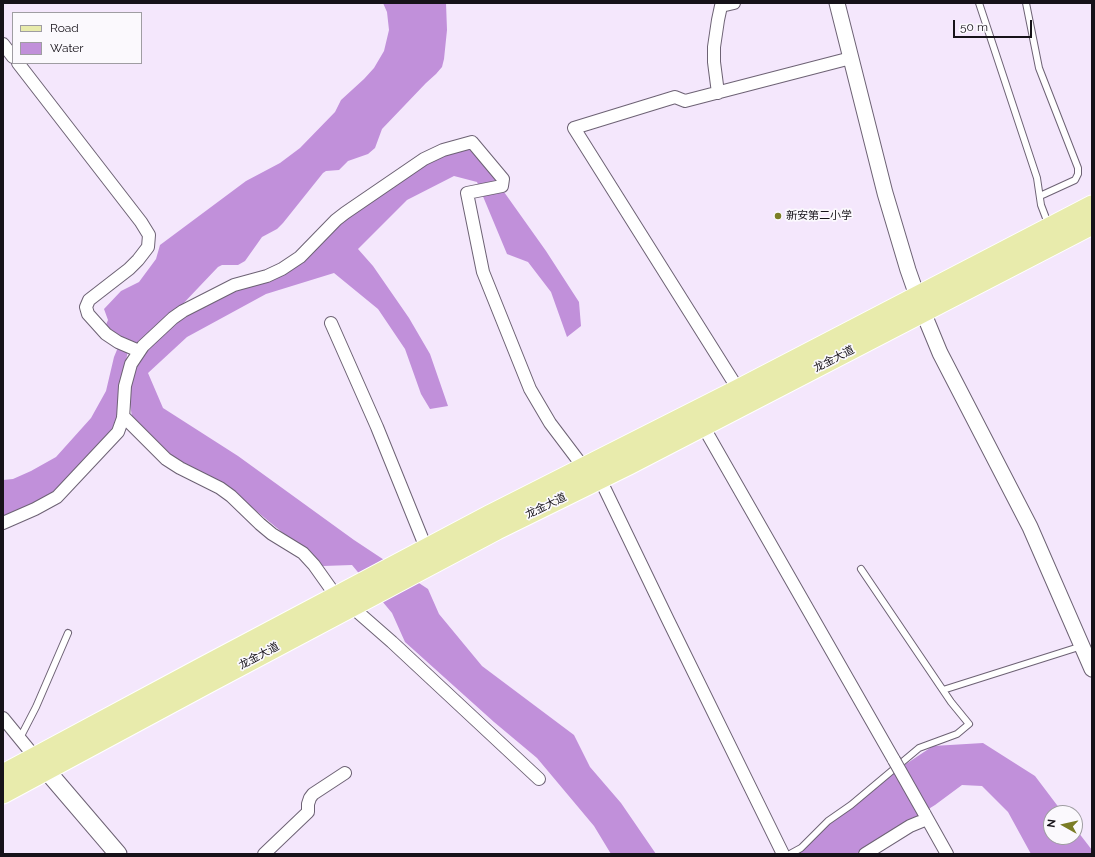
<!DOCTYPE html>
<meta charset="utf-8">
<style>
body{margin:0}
#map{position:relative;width:1095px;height:857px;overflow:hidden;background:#f4e7fc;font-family:Raleway,sans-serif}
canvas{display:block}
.frame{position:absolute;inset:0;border:4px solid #161219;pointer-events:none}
.legend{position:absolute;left:12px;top:12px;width:130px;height:52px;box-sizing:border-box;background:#fbf9fd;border:1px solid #9f9da2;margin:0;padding:5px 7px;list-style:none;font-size:12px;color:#161219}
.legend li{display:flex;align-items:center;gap:8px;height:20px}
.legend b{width:20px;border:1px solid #9f9da2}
.north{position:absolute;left:1043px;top:805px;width:40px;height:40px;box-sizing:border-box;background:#fbf9fd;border:1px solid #9f9da2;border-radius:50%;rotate:278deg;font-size:11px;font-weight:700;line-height:16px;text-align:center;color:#161219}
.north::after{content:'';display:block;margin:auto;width:14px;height:18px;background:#7b7d26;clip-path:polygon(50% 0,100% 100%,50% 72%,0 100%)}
.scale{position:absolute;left:953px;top:20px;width:79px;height:18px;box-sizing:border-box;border:2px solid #161219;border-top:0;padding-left:5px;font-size:12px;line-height:14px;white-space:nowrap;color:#161219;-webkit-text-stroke:3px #fbf9fd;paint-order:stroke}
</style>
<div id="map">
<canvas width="1095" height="857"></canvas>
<div class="frame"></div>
<ul class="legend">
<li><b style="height:5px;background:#e8ebac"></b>Road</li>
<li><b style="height:11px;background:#c190da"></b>Water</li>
</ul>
<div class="north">N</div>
<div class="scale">50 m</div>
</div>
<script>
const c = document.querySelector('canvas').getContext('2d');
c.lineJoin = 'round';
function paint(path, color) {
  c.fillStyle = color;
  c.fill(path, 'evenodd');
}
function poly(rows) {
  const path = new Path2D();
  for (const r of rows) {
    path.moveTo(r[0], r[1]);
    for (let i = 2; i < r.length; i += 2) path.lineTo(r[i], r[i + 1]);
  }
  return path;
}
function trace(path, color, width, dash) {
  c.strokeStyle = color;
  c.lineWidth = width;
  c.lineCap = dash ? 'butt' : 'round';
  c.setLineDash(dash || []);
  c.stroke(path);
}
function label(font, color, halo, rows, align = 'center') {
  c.font = font + ' Raleway,"Noto Sans SC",sans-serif';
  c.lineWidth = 3.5;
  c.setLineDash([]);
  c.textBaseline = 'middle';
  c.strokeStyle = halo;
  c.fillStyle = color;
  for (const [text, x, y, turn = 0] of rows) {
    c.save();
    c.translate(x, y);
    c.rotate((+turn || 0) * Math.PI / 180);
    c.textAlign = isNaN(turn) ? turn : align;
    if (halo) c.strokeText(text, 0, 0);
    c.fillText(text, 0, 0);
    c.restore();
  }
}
paint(poly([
 [383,3,446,3,447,30,444,59,442,67,436,74,426,83,382,129,375,148,368,154,348,161,339,170,326,171,323,173,283,223,277,229,262,237,245,261,238,265,222,265,218,267,179,308,139,343,132,345,105,327,108,320,104,309,121,291,139,282,156,259,160,245,246,181,280,163,300,148,335,112,341,100,364,79,374,68,384,51,389,30,387,12],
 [467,147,482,161,546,251,579,302,581,326,567,337,551,292,528,262,507,254,477,182,454,176,407,200,358,249,373,266,409,318,430,354,448,406,430,409,421,394,405,349,378,309,334,273,266,294,187,337,148,373,163,408,238,456,354,540,428,589,439,614,482,666,574,735,590,767,621,803,656,854,611,854,594,826,537,758,494,722,405,642,392,613,352,565,323,566,226,486,171,458,132,417,128,391,133,370,148,349,184,314,231,289,270,278,342,219,430,160],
 [119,345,128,349,116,427,53,495,3,518,3,480,13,479,31,471,56,457,91,418,106,391,114,357],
 [983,743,1035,776,1063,813,1051,813,1051,837,1075,837,1075,828,1092,850,1092,854,1031,854,1008,812,982,786,962,785,935,805,856,854,793,854,882,780,933,746]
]), '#c190da');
const service = poly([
 [979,3,1037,178,1041,205,1049,226],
 [1026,3,1039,68,1078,168,1078,174,1075,180,1040,196],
 [943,690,1082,646],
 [20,738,36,707,68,633],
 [790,854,801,848,828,821,851,805,919,748,957,734,969,724,951,702,861,569]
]);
const minor = poly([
 [3,44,13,57],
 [18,63,141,222,149,235,148,247,138,260,129,269,89,300,86,307,88,314,106,334,118,342,139,351],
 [718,93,714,62,714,47,718,20,721,6,734,3],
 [331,323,377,427,426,548],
 [738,389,574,128,675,97,685,101,851,58],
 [123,416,166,459,180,468,220,488,231,496,260,524,272,534,303,553,314,565,336,596],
 [703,426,894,760],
 [600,479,668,620,783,854],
 [3,523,35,509,57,497,118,432,123,418,125,386,131,364,143,346,173,318,183,311,234,285,267,276,282,269,300,257,336,220,345,213,424,159,443,150,472,142,503,179,502,186,467,193,483,272,530,389,550,423,584,468],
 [352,607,392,642,539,779],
 [3,718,39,762],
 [924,813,947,854],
 [264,854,308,812,308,804,310,798,313,794,345,773],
 [865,854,910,826,927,819]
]);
const tertiary = poly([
 [837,3,885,193,908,270,921,307,940,353,1030,527,1092,669]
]);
const secondary = poly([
 [47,771,118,854]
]);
const primary = poly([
 [3,774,202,667,489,515,738,389,1092,205],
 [3,794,211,682,497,530,629,465,1092,225]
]);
trace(service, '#6d6274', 8);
trace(minor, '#6d6274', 14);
trace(tertiary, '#6d6274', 17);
trace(secondary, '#6d6274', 19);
trace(primary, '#fff', 21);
trace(service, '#fff', 6);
trace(minor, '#fff', 12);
trace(tertiary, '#fff', 15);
trace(secondary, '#fff', 17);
trace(primary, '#e8ebac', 19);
const minorBridge = poly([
 [894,760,924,813]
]);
trace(minorBridge, '#6d6274', 14, []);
trace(minorBridge, '#fff', 12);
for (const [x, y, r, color] of [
 [778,216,4,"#7b7d26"]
]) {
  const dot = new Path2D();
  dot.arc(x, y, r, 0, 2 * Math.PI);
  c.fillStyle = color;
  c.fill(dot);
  trace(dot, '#fbf9fd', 1.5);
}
label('11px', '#161219', '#fbf9fd', [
 ["新安第二小学",786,216]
], 'left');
label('11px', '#161219', '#fbf9fd', [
 ["龙金大道",834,359,-27],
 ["龙金大道",546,506,-26],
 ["龙金大道",259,656,-28]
]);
</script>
